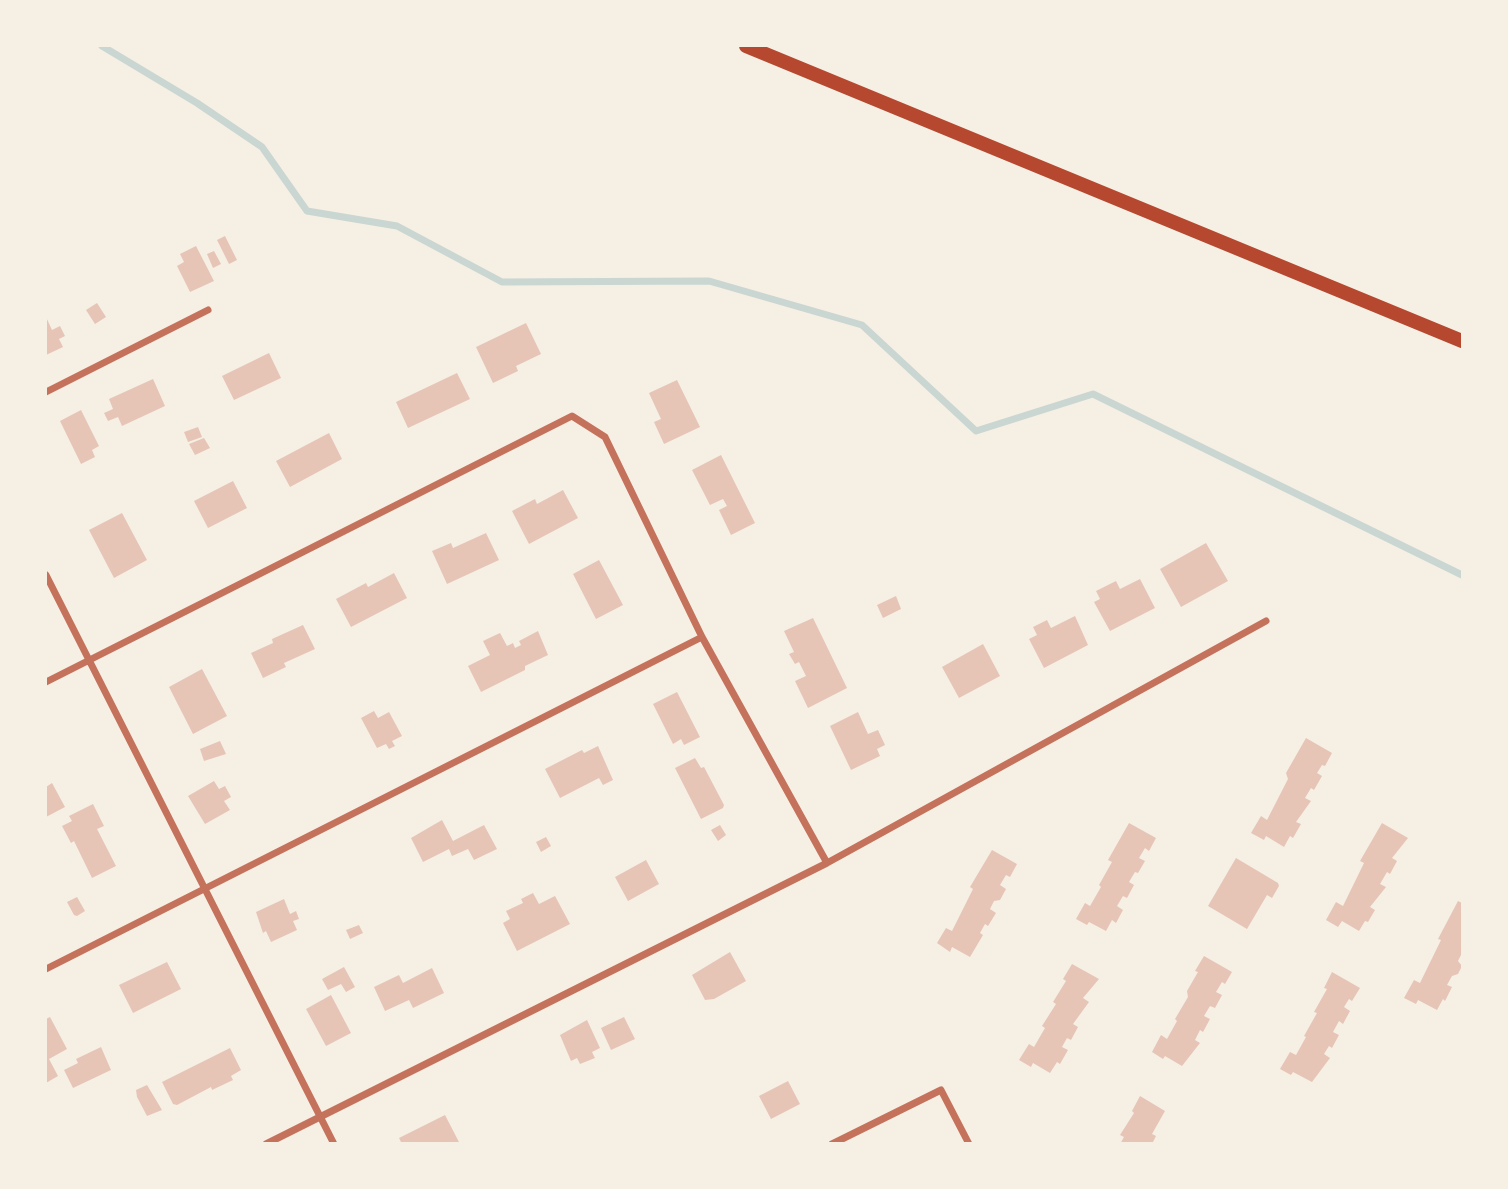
<!DOCTYPE html>
<style>
body{margin:0}
#map{position:relative;width:1508px;height:1189px;overflow:hidden;background:#f6efe4;font-family:Jost,sans-serif}
canvas{display:block}
.frame{position:absolute;inset:0;border:47px solid #f6efe4;pointer-events:none}
</style>
<div id="map">
<canvas width="1508" height="1189"></canvas>
<div class="frame"></div>
</div>
<script>
const c = document.querySelector('canvas').getContext('2d');
c.lineJoin = 'round';
function poly(rows) {
  const path = new Path2D();
  for (const r of rows) {
    path.moveTo(r[0], r[1]);
    for (let i = 2; i < r.length; i += 2) path.lineTo(r[i], r[i + 1]);
  }
  return path;
}
function trace(path, color, width, dash) {
  c.strokeStyle = color;
  c.lineWidth = width;
  c.lineCap = dash ? 'butt' : 'round';
  c.setLineDash(dash || []);
  c.stroke(path);
}
function paint(path, color) {
  c.fillStyle = color;
  c.fill(path, 'evenodd');
}
trace(poly([
 [102,46,197,103,262,147,307,211,397,226,502,282,709,281,862,325,976,431,1093,394,1462,575]
]), '#c9d6d2', 7);
paint(poly([
 [225,236,237,260,229,264,217,240],
 [196,246,214,281,190,292,177,266,184,262,180,254],
 [214,251,221,264,213,268,207,254],
 [97,303,106,317,95,324,86,310],
 [46,317,52,330,60,326,65,336,59,339,63,347,46,355],
 [526,323,541,354,516,366,518,371,493,383,476,347],
 [269,353,281,378,234,400,222,376],
 [457,373,470,399,408,428,396,402],
 [153,379,165,406,122,426,118,417,108,421,104,413,113,409,109,399],
 [677,380,700,427,664,444,654,422,661,419,649,393],
 [81,410,99,446,92,450,95,457,81,464,60,421],
 [198,427,202,437,188,442,184,432],
 [329,433,342,459,290,487,276,461],
 [204,438,210,448,195,455,189,444],
 [721,455,755,523,731,535,719,510,727,506,723,499,710,505,692,470],
 [233,481,247,508,208,528,194,501],
 [563,490,578,518,529,544,512,511,535,499,537,504],
 [122,513,147,560,114,578,89,530],
 [486,533,499,560,447,584,432,551,451,543,453,548],
 [1206,543,1228,581,1181,607,1160,569],
 [599,560,623,605,596,619,573,574],
 [394,573,407,598,351,627,336,599,366,583,368,587],
 [1140,579,1155,608,1110,631,1094,602,1100,599,1096,591,1116,581,1120,589],
 [896,596,901,609,883,618,877,605],
 [1075,616,1088,645,1044,668,1029,639,1037,635,1033,627,1047,620,1051,628],
 [813,618,847,688,808,708,795,681,806,676,799,662,795,664,789,654,794,652,784,631],
 [303,625,315,649,284,663,286,667,263,678,251,653,273,643,272,639],
 [538,631,548,655,525,666,525,670,481,692,468,666,490,655,483,641,500,633,507,646,513,643,515,648,521,645,519,641],
 [983,644,1000,676,959,698,942,667],
 [202,669,227,716,193,734,169,687],
 [677,692,700,737,684,745,681,739,673,744,653,704],
 [374,711,378,718,389,712,402,736,392,741,395,746,389,749,386,744,377,748,361,718],
 [858,712,868,734,878,730,885,745,877,749,880,756,851,770,830,726],
 [1306,738,1332,753,1325,766,1322,765,1317,773,1322,776,1314,790,1311,788,1305,798,1311,801,1296,822,1301,824,1293,838,1290,836,1284,847,1266,836,1264,840,1251,833,1261,816,1267,820,1288,779,1286,773],
 [220,741,226,754,204,761,200,749],
 [598,746,613,780,603,785,599,778,560,798,545,769,582,750,584,753],
 [695,758,701,768,704,767,724,805,723,808,701,819,675,768],
 [214,781,219,789,225,786,231,797,224,801,230,810,205,824,188,796],
 [52,783,65,807,46,817,46,787],
 [93,804,104,826,97,829,116,866,92,878,74,841,71,843,62,826,72,821,69,816],
 [442,820,453,841,484,825,497,849,474,860,468,849,452,856,449,849,423,862,411,838],
 [1129,823,1156,838,1149,851,1145,848,1139,858,1145,861,1138,873,1135,872,1129,882,1134,885,1127,898,1123,896,1117,906,1123,910,1116,923,1112,920,1106,931,1089,922,1087,925,1076,919,1085,903,1090,906,1101,887,1099,885,1112,862,1108,860],
 [1382,823,1408,838,1392,858,1397,861,1390,874,1387,872,1380,884,1386,887,1370,907,1375,910,1368,922,1365,921,1359,931,1342,921,1338,927,1326,920,1336,902,1343,906,1364,863,1360,861],
 [720,825,726,835,718,841,711,830],
 [546,837,551,846,541,852,536,842],
 [992,850,1017,864,1010,877,1006,875,1000,885,1006,889,1000,900,994,901,990,909,996,913,988,926,985,924,980,933,983,935,970,957,952,947,950,952,937,943,946,928,952,931,973,889,970,887],
 [1236,858,1278,883,1279,886,1272,898,1267,895,1247,929,1208,906],
 [646,860,659,884,628,901,615,877],
 [533,893,539,904,555,896,570,924,517,951,503,923,510,919,506,911,523,903,521,899],
 [77,897,85,911,77,916,74,915,67,902],
 [284,899,290,914,296,911,299,919,293,921,297,930,271,942,266,931,263,933,256,912],
 [1458,901,1462,903,1462,953,1458,961,1462,966,1458,974,1452,976,1447,985,1452,987,1445,1001,1443,999,1437,1010,1418,1000,1416,1004,1404,998,1414,980,1420,983,1441,940,1438,939],
 [359,925,363,933,350,939,346,930],
 [730,952,746,981,714,999,705,1000,692,975],
 [1204,956,1232,972,1225,984,1222,982,1216,992,1222,995,1215,1008,1210,1006,1204,1016,1210,1019,1203,1032,1200,1030,1195,1040,1200,1043,1182,1066,1165,1056,1163,1059,1152,1052,1161,1035,1167,1039,1177,1021,1175,1019,1188,997,1187,991,1198,972,1195,971],
 [167,962,181,989,133,1013,119,985],
 [1072,964,1099,979,1083,998,1089,1002,1073,1024,1078,1027,1071,1040,1067,1038,1062,1047,1068,1050,1060,1064,1057,1062,1050,1073,1033,1063,1031,1067,1019,1060,1029,1044,1034,1047,1045,1028,1042,1026,1056,1004,1053,1002,1066,981,1063,979],
 [344,967,355,987,346,992,341,984,328,990,322,979],
 [432,968,444,993,413,1008,409,1000,385,1011,374,987,399,975,403,983],
 [1332,972,1360,988,1352,1001,1349,999,1344,1007,1350,1011,1343,1024,1339,1021,1333,1032,1339,1035,1332,1048,1329,1046,1324,1054,1330,1058,1312,1082,1293,1072,1291,1075,1280,1069,1290,1052,1296,1055,1306,1037,1304,1036,1317,1013,1314,1012,1327,989,1324,988],
 [331,995,351,1033,326,1046,306,1009],
 [50,1017,67,1049,49,1059,58,1076,46,1083,46,1019],
 [624,1017,635,1039,611,1050,601,1028],
 [587,1020,600,1048,592,1052,595,1058,580,1064,577,1058,571,1061,560,1035],
 [101,1047,111,1070,73,1088,64,1070,78,1063,76,1059],
 [230,1048,241,1070,231,1076,233,1080,212,1090,211,1087,177,1105,173,1104,162,1082],
 [788,1081,800,1104,771,1119,759,1096],
 [147,1085,162,1110,147,1116,137,1097,136,1090],
 [1140,1096,1165,1111,1152,1134,1156,1136,1152,1144,1120,1144,1124,1137,1120,1135,1134,1113,1132,1111],
 [445,1115,460,1144,402,1144,399,1138]
]), '#e6c5b7');
trace(poly([
 [46,392,208,310],
 [46,575,334,1144],
 [46,682,572,416,605,437,702,637,827,863,266,1144],
 [827,863,1266,621],
 [46,969,702,637],
 [832,1144,941,1090,969,1144]
]), '#c5725c', 7);
trace(poly([
 [746,46,1462,341]
]), '#b5482f', 14);
</script>
